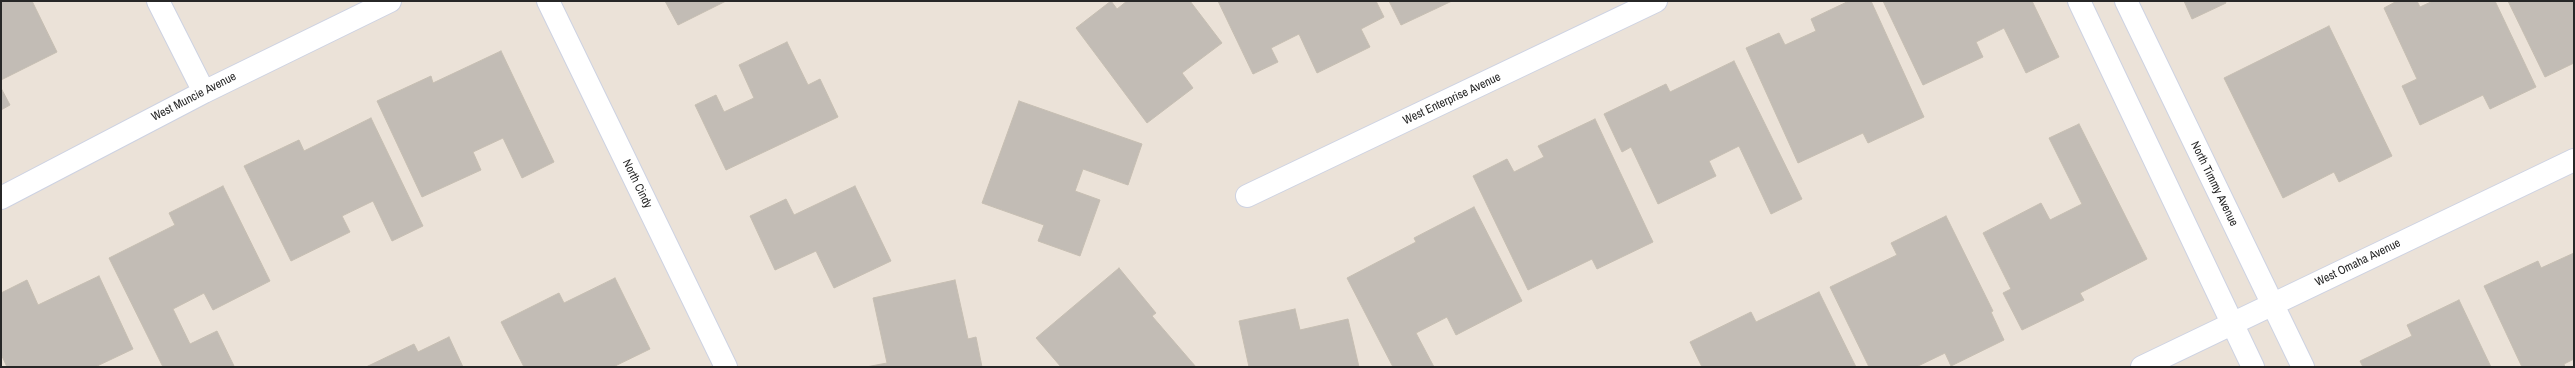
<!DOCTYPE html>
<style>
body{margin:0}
#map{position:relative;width:2575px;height:368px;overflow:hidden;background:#ebe2d8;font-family:"Archivo Narrow",sans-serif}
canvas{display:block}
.frame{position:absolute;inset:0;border:2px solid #272727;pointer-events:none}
</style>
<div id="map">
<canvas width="2575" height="368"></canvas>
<div class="frame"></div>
</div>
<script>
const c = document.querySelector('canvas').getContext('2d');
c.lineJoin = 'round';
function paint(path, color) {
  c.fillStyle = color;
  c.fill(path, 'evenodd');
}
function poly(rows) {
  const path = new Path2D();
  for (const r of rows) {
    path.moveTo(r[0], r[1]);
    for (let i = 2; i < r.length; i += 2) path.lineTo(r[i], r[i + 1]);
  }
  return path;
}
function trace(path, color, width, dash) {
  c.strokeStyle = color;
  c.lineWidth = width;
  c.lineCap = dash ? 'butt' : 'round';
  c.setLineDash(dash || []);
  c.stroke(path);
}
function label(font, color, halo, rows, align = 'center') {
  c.font = font + ' "Archivo Narrow",sans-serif';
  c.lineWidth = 3.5;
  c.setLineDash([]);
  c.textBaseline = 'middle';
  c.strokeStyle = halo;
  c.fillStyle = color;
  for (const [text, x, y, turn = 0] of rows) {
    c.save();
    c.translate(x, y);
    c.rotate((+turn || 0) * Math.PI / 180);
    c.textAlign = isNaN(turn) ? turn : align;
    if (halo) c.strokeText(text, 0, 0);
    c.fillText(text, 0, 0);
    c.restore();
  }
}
const building = poly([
 [1,1,32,1,57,52,1,80,1,1],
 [665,1,726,1,678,25,665,1],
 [1111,1,1117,9,1127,1,1190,1,1222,43,1182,73,1193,88,1147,123,1076,28,1111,1],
 [1218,1,1376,1,1384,17,1361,29,1370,47,1317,73,1299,34,1271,48,1278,62,1253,74,1218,1],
 [1389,1,1452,1,1401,25,1389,1],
 [1849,1,1871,1,1924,117,1868,143,1863,133,1798,163,1746,48,1779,33,1785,45,1816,31,1811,19,1849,1],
 [1883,1,2032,1,2059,57,2026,73,2004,28,1976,42,1983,57,1923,85,1883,1],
 [2184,1,2225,1,2226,3,2192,19,2184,1],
 [2397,1,2417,1,2420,7,2433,1,2495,1,2536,87,2490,109,2483,95,2420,125,2402,86,2417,79,2384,8,2397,1],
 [2508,1,2574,1,2574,63,2545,77,2508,1],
 [2329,26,2392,156,2339,182,2334,172,2283,198,2224,78,2329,26],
 [787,42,808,85,820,79,838,117,726,170,695,105,716,95,724,112,754,98,739,65,787,42],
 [501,51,554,162,522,178,503,138,473,152,481,170,422,197,377,101,431,76,433,83,501,51],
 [1734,61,1802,199,1771,214,1739,146,1709,161,1716,176,1658,204,1631,147,1622,152,1604,114,1666,84,1670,92,1734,61],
 [1,88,10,105,1,110,1,88],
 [1019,101,1142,144,1128,185,1083,169,1075,191,1100,200,1080,256,1038,241,1044,225,982,203,1019,101],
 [371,118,423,226,392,241,373,201,342,216,350,232,291,261,244,166,299,140,304,151,371,118],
 [1595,119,1653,242,1597,269,1592,259,1528,290,1473,176,1507,159,1514,172,1544,157,1538,146,1595,119],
 [2079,124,2147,259,2080,293,2084,300,2022,330,2003,293,2011,289,1983,233,2041,203,2050,220,2082,204,2049,138,2079,124],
 [223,186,270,281,213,310,204,293,173,309,190,344,217,331,234,366,163,367,109,258,175,225,169,213,223,186],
 [855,186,891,261,834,288,816,251,775,270,750,216,786,199,794,215,855,186],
 [1474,207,1522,301,1456,335,1447,317,1416,333,1434,367,1393,367,1347,278,1416,242,1414,238,1474,207],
 [1946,216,1993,311,1991,312,2004,340,1951,366,1945,353,1916,367,1869,367,1830,287,1897,255,1891,243,1946,216],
 [2574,253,2574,359,2564,364,2565,367,2522,367,2484,286,2538,261,2541,268,2574,253],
 [1119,268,1156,313,1152,316,1196,367,1061,367,1036,338,1119,268],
 [99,276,133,349,95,367,7,367,1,354,1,293,27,280,38,305,99,276],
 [615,278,650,349,613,367,524,367,501,322,559,293,564,303,615,278],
 [955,280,968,339,976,337,982,367,866,367,887,363,873,298,955,280],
 [1819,292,1856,367,1702,367,1690,342,1751,312,1756,322,1819,292],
 [2459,300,2491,367,2363,367,2360,361,2412,336,2407,325,2459,300],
 [1295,309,1300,330,1348,319,1359,367,1249,367,1239,321,1295,309],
 [449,337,463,367,366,367,414,344,418,352,449,337]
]);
paint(building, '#c2bcb5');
trace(building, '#c6beb2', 1);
const minor = poly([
 [158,1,204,92],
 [548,1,726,367],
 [2079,1,2253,367],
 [2126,1,2303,367],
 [1247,196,1656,1],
 [1,198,204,92,390,1],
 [2142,367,2574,160]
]);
trace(minor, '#cdd2e2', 24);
trace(minor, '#fff', 22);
label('12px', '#272727', '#fff', [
 ["West Muncie Avenue",194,97,-27],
 ["West Enterprise Avenue",1452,99,-25],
 ["North Cindy",637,184,64],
 ["North Timmy Avenue",2214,184,64],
 ["West Omaha Avenue",2358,263,-26]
]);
</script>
